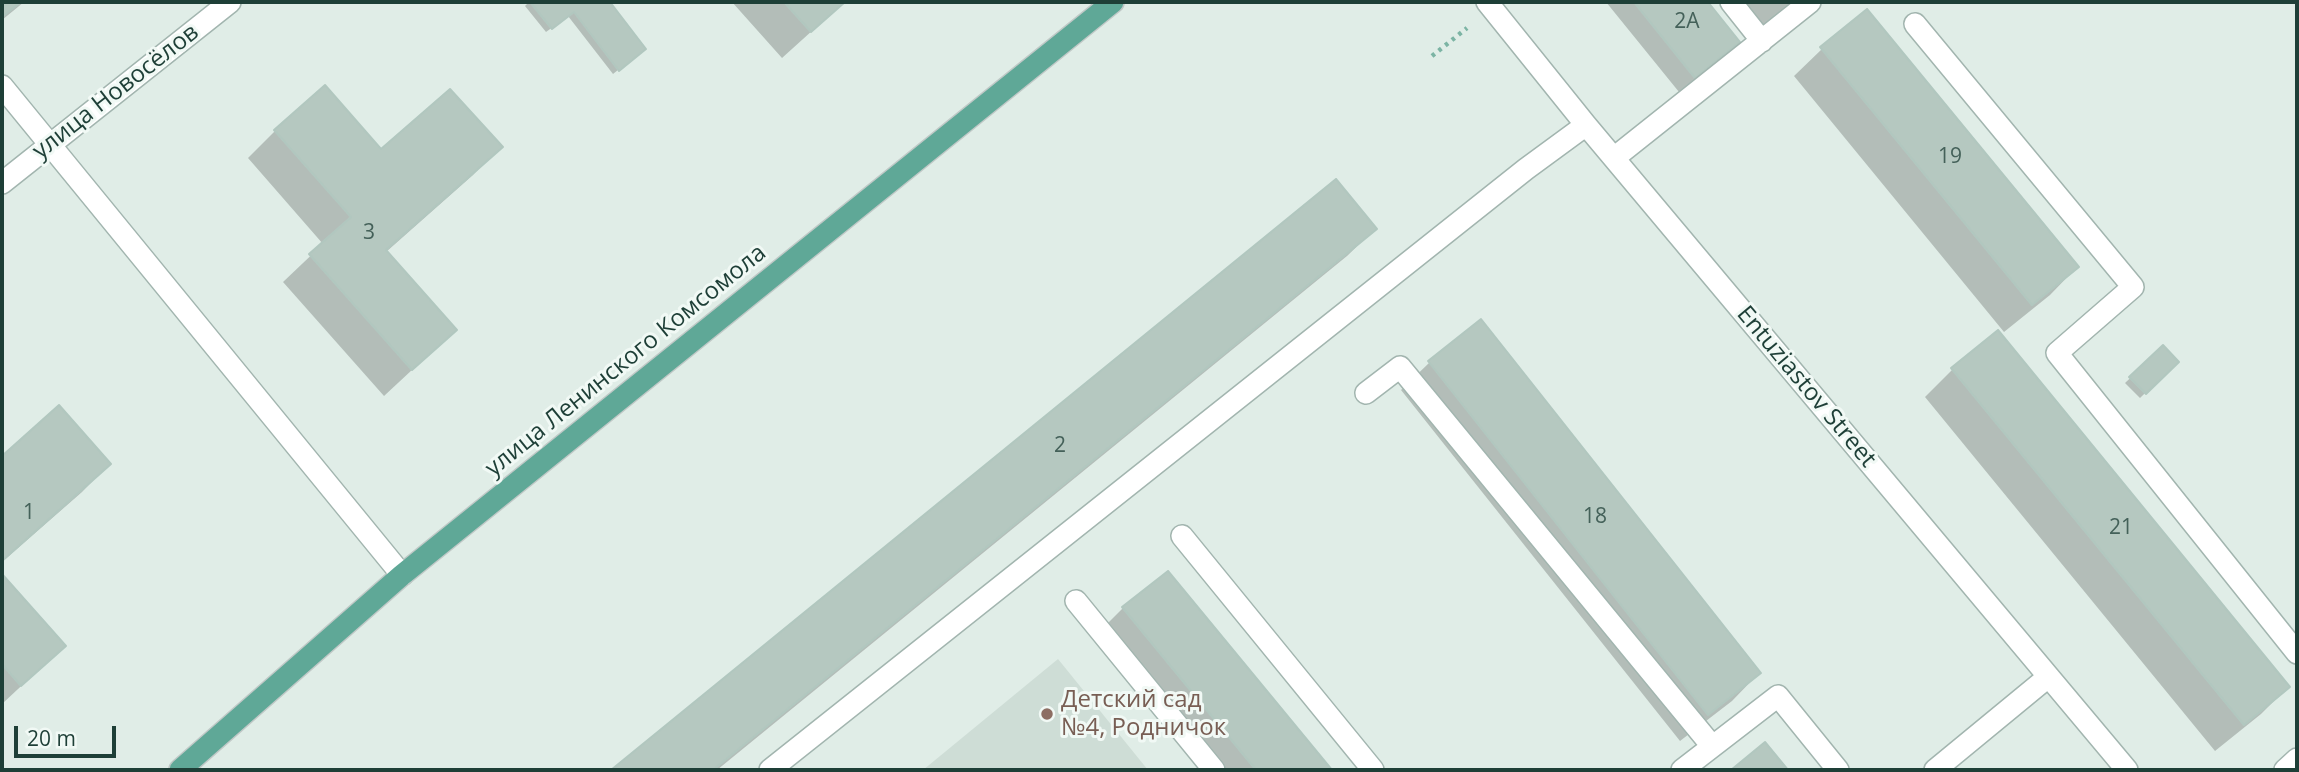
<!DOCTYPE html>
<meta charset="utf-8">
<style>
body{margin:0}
#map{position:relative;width:2299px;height:772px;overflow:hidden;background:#e0ede7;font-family:"Open Sans",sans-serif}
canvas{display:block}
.frame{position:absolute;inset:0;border:4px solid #1e3f37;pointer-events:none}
.scale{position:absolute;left:14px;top:726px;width:102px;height:32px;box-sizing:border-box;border:4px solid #1e3f37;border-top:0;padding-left:9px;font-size:21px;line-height:24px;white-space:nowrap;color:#1e3f37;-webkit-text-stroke:5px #f1f9f5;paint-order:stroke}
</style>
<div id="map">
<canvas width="2299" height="772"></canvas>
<div class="frame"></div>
<div class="scale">20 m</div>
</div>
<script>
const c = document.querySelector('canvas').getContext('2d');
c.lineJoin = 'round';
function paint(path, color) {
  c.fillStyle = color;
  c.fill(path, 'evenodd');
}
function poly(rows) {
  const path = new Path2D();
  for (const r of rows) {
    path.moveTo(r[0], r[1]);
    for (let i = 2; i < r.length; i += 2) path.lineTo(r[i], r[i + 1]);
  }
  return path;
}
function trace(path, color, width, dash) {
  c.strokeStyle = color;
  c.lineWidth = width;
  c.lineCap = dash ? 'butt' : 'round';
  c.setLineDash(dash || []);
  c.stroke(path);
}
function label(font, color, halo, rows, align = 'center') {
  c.font = font + ' "Open Sans",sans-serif';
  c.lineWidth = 6;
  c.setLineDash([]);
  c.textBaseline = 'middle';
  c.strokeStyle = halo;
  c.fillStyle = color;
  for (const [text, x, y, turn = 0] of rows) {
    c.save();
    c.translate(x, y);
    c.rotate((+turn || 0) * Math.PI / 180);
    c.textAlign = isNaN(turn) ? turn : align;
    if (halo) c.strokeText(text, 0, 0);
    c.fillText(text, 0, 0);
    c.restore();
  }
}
paint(poly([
 [1058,659,1148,770,923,770]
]), '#ceddd6');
paint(poly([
 [2,2,24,2,2,20],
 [529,2,607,2,644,49,613,74,568,16,546,32,525,6],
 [732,2,844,2,782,58],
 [1606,2,1706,2,1738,42,1722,57,1679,92],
 [1742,2,1798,2,1765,29],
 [1822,49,2077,267,2050,295,2004,332,1794,76],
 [275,131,381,152,500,147,473,175,386,252,455,330,384,396,283,282,323,244,248,158],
 [1336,181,1375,229,1347,256,717,770,616,770],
 [1481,322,1759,673,1732,701,1680,741,1401,390,1429,363],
 [2163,347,2177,362,2140,398,2125,383],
 [1953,369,2288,687,2261,714,2215,751,1925,397],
 [59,407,109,464,82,492,2,562,2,458],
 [1168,573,1330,770,1212,770,1099,632,1123,608],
 [2,576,64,646,2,704]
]), '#0003');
const building = poly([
 [2,2,21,2,2,17,2,2],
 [530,2,610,2,646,49,619,71,574,12,552,29,530,2],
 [784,2,845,2,811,32,784,2],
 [1634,2,1708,2,1740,42,1695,78,1634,2],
 [1867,9,2079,267,2032,305,1820,47,1867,9],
 [325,85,381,149,450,89,503,147,386,250,457,330,412,370,309,254,351,217,274,130,325,85],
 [1336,179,1377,229,713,770,611,770,1336,179],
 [1481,319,1761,673,1708,715,1428,361,1481,319],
 [1998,330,2290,687,2244,725,1951,368,1998,330],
 [2163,345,2179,362,2146,394,2129,377,2163,345],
 [59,405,111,464,2,561,2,456,59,405],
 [1168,571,1332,770,1256,770,1122,607,1168,571],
 [2,574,66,646,21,686,2,664,2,574],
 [1765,742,1788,770,1731,770,1765,742]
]);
paint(building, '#b5c8c0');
trace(building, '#b1c7bf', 2);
const minor = poly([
 [1487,2,1586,125,2127,770],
 [1731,2,1762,41],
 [1915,24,2133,287,2057,353,2297,653],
 [2,86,402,575],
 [1614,158,1810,2],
 [2,183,230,2],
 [1366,393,1400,367,1712,746],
 [1182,536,1373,770],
 [1076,601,1214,770],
 [770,770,1526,169,1586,125],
 [1682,770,1778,696,1838,770],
 [1935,770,2048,677],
 [2285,770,2297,759]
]);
const major = poly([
 [180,770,402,575,1113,2]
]);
trace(minor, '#a2b5af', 24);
trace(major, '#c0c9c7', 24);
trace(poly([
 [1432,56,1467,28]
]), '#7cb4a4', 4.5, [3.5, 5]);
trace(minor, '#fff', 21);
trace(major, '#5fa897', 21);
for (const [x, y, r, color] of [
 [1047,714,7,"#8d6e63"]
]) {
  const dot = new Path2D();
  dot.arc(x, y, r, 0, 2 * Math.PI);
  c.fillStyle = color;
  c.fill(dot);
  trace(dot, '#f1f9f5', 2.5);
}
label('21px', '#446159', null, [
 ["2А",1687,22],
 ["19",1950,157],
 ["3",369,233],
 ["2",1060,446],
 ["1",29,513],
 ["18",1595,517],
 ["21",2121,528]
]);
label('24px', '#1e3f37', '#f1f9f5', [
 ["улица Новосёлов",116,92,-38],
 ["улица Ленинского Комсомола",626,361,-39],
 ["Entuziastov Street",1806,387,50]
]);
label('24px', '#785e54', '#f1f9f5', [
 ["Детский сад",1061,700],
 ["№4, Родничок",1061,728]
], 'left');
</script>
